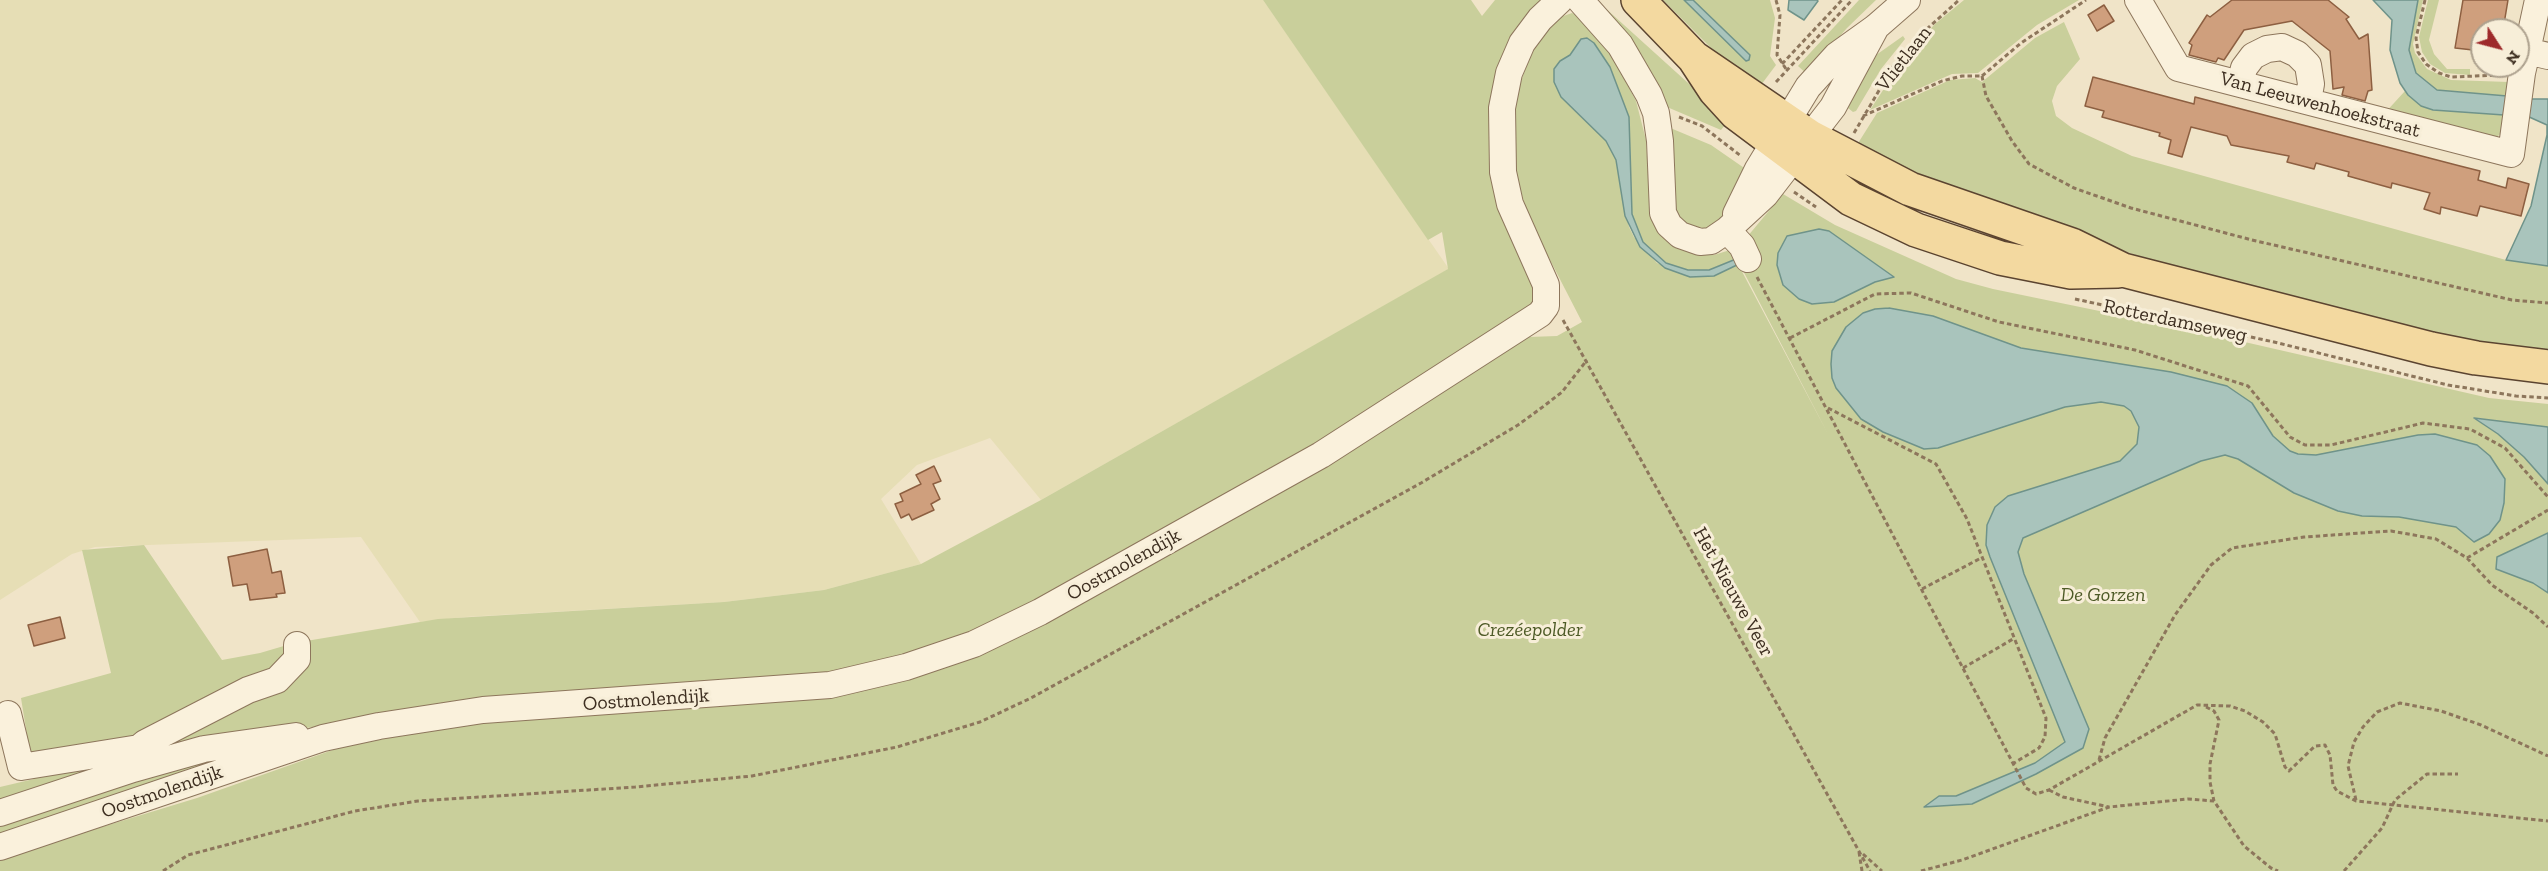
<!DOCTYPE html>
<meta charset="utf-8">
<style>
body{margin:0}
#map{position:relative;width:2548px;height:871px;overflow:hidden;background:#f0e4c8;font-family:"Zilla Slab",serif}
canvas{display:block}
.north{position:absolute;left:2470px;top:18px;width:60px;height:60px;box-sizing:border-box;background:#f7eed8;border:2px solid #ada18e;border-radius:50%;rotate:126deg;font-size:16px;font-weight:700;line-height:24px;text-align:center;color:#3d2e20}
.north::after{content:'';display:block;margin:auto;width:21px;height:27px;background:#9e2a2b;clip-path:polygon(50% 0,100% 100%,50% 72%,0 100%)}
</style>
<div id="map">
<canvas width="2548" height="871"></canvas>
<div class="north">N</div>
</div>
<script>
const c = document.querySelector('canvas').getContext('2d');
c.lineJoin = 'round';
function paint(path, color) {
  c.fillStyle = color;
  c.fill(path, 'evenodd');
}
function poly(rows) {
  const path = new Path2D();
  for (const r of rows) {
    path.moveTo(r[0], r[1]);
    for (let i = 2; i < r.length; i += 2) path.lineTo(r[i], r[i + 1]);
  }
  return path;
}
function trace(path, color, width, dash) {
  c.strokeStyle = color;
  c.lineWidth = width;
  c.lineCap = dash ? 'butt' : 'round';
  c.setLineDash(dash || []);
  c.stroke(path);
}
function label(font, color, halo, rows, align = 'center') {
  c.font = font + ' "Zilla Slab",serif';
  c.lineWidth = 6;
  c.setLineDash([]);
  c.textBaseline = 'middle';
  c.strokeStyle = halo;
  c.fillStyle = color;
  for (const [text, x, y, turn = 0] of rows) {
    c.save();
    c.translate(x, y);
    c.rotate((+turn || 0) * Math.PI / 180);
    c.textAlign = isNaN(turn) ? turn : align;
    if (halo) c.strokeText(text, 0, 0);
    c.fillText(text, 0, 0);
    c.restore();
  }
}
paint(poly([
 [0,0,1263,0,1449,269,1041,500,990,438,917,465,881,499,921,564,824,590,724,602,464,617,420,622,361,537,95,547,72,554,0,600]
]), '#e6deb5');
paint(poly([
 [1263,0,1471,0,1482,16,1495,0,1540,0,1496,98,1535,301,1530,308,1414,387,1019,615,849,675,366,718,164,752,0,807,0,787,34,779,21,698,111,673,82,550,144,545,222,660,260,653,294,643,438,619,724,602,824,590,921,564,1041,500,1448,269,1442,232,1428,240],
 [1663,0,1684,0,1746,61,1750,55,1693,0,1770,0,1775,18,1770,56,1776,65,1761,85,1722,59],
 [1859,0,1876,0,1847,28,1807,74,1798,66],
 [1964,0,2079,0,2037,25,1978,73,1952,74,1870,110,1906,55,1935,24],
 [2418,0,2423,0,2413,44,2415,53,2427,69,2451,80,2509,82,2507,96,2437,90,2424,82,2416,73,2409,50],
 [2428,0,2439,0,2429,40,2434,54,2447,69,2470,69,2470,75,2445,73,2430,64,2422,52,2419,37],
 [1603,6,1729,120,1721,130,1667,107],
 [1572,13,1583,17,1609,49,1636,101,1646,140,1650,205,1653,220,1667,241,1679,249,1703,255,1714,255,1730,250,1735,259,1718,268,1695,272,1666,263,1643,242,1632,214,1629,117,1610,67,1594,43,1581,39,1570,55,1560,61,1554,82,1561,97,1606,141,1616,160,1629,227,1634,237,1657,263,1690,277,1714,276,1738,264,1828,434,1738,261,1747,237,1783,194,1835,225,1956,279,1993,289,2201,332,2489,398,2548,404,2548,871,0,871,0,858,197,798,341,747,388,736,513,716,794,701,854,692,1273,495,1529,337,1557,336,1582,322,1530,221,1516,176,1512,134,1515,98,1533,48,1555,19],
 [2064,22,2080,59,2057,86,2052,101,2056,116,2072,128,2132,156,2506,260,2548,266,2548,350,2479,342,2441,334,2157,262,1990,207,1855,148,1877,113,1950,80,1975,78,1982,82,2035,38],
 [1903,36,1905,39,1881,69,1856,111,1853,112,1843,104,1869,60],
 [2405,91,2433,110,2504,115,2501,133,2494,140,2383,115],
 [1668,127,1711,145,1750,172,1731,211,1706,230,1691,228,1677,216,1672,195],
 [272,747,0,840,0,820,167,766]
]), '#c9cf9b');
const water = poly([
 [1684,0,1693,0,1750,55,1749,60,1746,61,1684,0],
 [1789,0,1817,0,1818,1,1804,20,1788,10,1789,0],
 [2373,0,2418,0,2409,50,2416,73,2437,90,2507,96,2504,115,2433,110,2421,106,2408,95,2400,83,2390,50,2392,20,2373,0],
 [1587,38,1594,43,1610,67,1629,117,1632,214,1643,242,1666,263,1688,270,1709,270,1736,259,1739,264,1714,276,1690,277,1665,268,1640,247,1625,216,1616,160,1606,141,1561,97,1554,82,1554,69,1560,61,1570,55,1581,39,1587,38],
 [2528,99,2548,99,2548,266,2506,260,2531,206,2547,135,2547,125,2527,116,2528,99],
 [1819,229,1829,231,1894,277,1875,282,1834,302,1812,304,1799,299,1783,285,1777,265,1778,253,1787,236,1819,229],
 [1889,308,1933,316,2021,348,2171,372,2227,386,2252,403,2273,436,2290,451,2298,454,2316,455,2418,435,2435,434,2477,445,2490,456,2505,479,2504,503,2500,520,2489,534,2474,542,2456,527,2399,517,2362,516,2338,511,2294,493,2238,459,2225,455,2201,461,2023,538,2018,552,2024,574,2089,729,2083,748,2036,774,1972,804,1924,807,1939,796,1956,796,2035,763,2065,742,1990,557,1986,545,1987,525,1995,507,2008,496,2120,461,2137,444,2139,427,2131,411,2124,406,2101,402,2065,407,1938,448,1924,449,1883,432,1861,419,1836,388,1832,378,1831,364,1832,351,1846,327,1863,313,1875,309,1889,308],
 [2474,418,2548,427,2548,484,2524,457,2498,434,2474,418],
 [2548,533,2548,593,2533,583,2496,569,2497,557,2548,533]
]);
paint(water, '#a9c4bc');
trace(water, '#6f938a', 1.5);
const building = poly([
 [2232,0,2328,0,2349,17,2346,19,2359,39,2368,34,2372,90,2368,91,2365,101,2342,95,2344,87,2333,89,2330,51,2292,21,2244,30,2224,60,2218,58,2216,62,2189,55,2192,45,2189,43,2207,15,2210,17,2232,0],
 [2463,0,2508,0,2503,30,2482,30,2482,51,2455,48,2463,0],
 [2104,5,2114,21,2097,31,2088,15,2104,5],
 [2093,77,2194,104,2195,97,2460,166,2480,171,2478,180,2506,188,2508,178,2529,184,2521,216,2480,206,2477,216,2441,207,2440,214,2424,209,2430,193,2392,183,2391,188,2348,176,2349,172,2316,163,2314,169,2287,162,2289,156,2231,145,2227,136,2191,127,2182,157,2168,153,2171,140,2159,136,2160,133,2102,117,2104,111,2085,106,2093,77],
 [934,466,941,481,933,484,940,499,931,504,934,510,912,520,909,514,901,518,895,504,903,501,900,494,921,484,916,475,934,466],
 [267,549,272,573,281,571,285,593,276,594,277,597,250,600,247,584,233,586,228,557,267,549],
 [60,617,65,638,34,646,28,625,60,617]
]);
paint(building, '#cf9f7d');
trace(building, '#8d5f41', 1.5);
const minor = poly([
 [1580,0,1620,45,1649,95,1656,113,1660,141,1663,213,1669,225,1680,235,1700,242,1711,241,1727,230,1765,195,1833,107,1876,27],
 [2138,0,2178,68,2511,154,2522,73,2527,51],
 [2538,0,2527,51,2548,56],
 [2240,84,2244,68,2253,56,2267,49,2282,47,2297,54,2308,65,2311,84,2308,101],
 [1736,214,1758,169,1808,87,1837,55,1876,27,1907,0],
 [1727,230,1742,246,1748,259],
 [8,714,21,767,139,748],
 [139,767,139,748,145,743,248,690,277,680,297,659,297,645],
 [0,813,133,769,204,749,296,736],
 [0,847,323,738,379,726,483,710,830,685,906,667,974,644,1040,612,1321,455,1540,314,1546,306,1546,285,1510,204,1503,172,1502,108,1509,73,1522,43,1540,19,1560,0]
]);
const major = poly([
 [1638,0,1694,58,1715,90,1736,113,1851,199,1916,230,2000,258,2071,272,2118,271],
 [1694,58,1810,137,1910,189,2072,245,2123,270,2431,349,2476,358,2548,367]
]);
trace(minor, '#8d765c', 28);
trace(major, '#5b4430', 36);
trace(poly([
 [1776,0,1780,15,1777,55,1786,69],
 [2425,0,2416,38,2418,52,2426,64,2439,73,2451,77,2500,75],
 [1782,64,1842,0],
 [1982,76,1986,96,2012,141,2029,164,2074,188,2131,208,2252,240,2512,300,2548,303],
 [1982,76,2021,43,2086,0],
 [1776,82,1852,0],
 [1863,116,1942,81,1962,76,1982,76],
 [1679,117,1702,126,1741,156],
 [1854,133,1894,65,1918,37,1959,0],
 [1794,192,1816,207],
 [1757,277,2026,788,2036,794,2049,790,2197,705,2230,706,2245,711,2263,722,2275,734,2285,767,2289,771,2315,746,2325,745,2330,755,2333,785,2337,791,2356,801,2548,821],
 [2075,299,2274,342,2448,385,2516,396,2548,398],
 [1563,320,1870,871],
 [1790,338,1875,294,1911,293,1999,322,2135,350,2248,386,2290,437,2305,445,2331,445,2423,423,2470,429,2505,448,2548,497],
 [1828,408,1936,464,1967,519,2046,718,2045,737,2039,748,2014,763],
 [2467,558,2492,585,2533,613,2548,627],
 [1922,589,1981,558],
 [1963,668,2013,639],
 [2206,707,2214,711,2219,720,2210,764,2210,782,2214,801,2244,846,2271,868,2278,871],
 [2099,760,2105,738,2175,615,2211,565,2232,548,2304,537,2391,531,2436,539,2467,558,2548,510],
 [2049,790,2063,797,2109,807],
 [2356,800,2348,766,2354,742,2363,727,2377,712,2400,703,2441,711,2481,725,2548,756],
 [1859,852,1862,871],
 [1863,854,1882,871],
 [163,871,188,855,355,811,418,801,635,787,752,776,897,747,980,722,1031,698,1421,483,1518,425,1544,406,1562,392,1587,360],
 [1921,871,1962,860,2109,807,2188,799,2214,801],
 [2344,871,2382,828,2395,800,2427,774,2458,774]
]), '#8d765c', 3, [4.5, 3]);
trace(minor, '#faf1dc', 26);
trace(major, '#f3d9a0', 33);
label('20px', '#3d2e20', '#f7eed8', [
 ["Vlietlaan",1904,59,-52],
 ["Van Leeuwenhoekstraat",2320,105,15],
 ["Rotterdamseweg",2175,321,12],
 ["Oostmolendijk",1124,565,-29],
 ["Het Nieuwe Veer",1733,592,61],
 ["Oostmolendijk",646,700,-4],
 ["Oostmolendijk",162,792,-19]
]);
label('italic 20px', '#4d5a26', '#f7eed8', [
 ["De Gorzen",2103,595],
 ["Crezéepolder",1530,630]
]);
</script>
